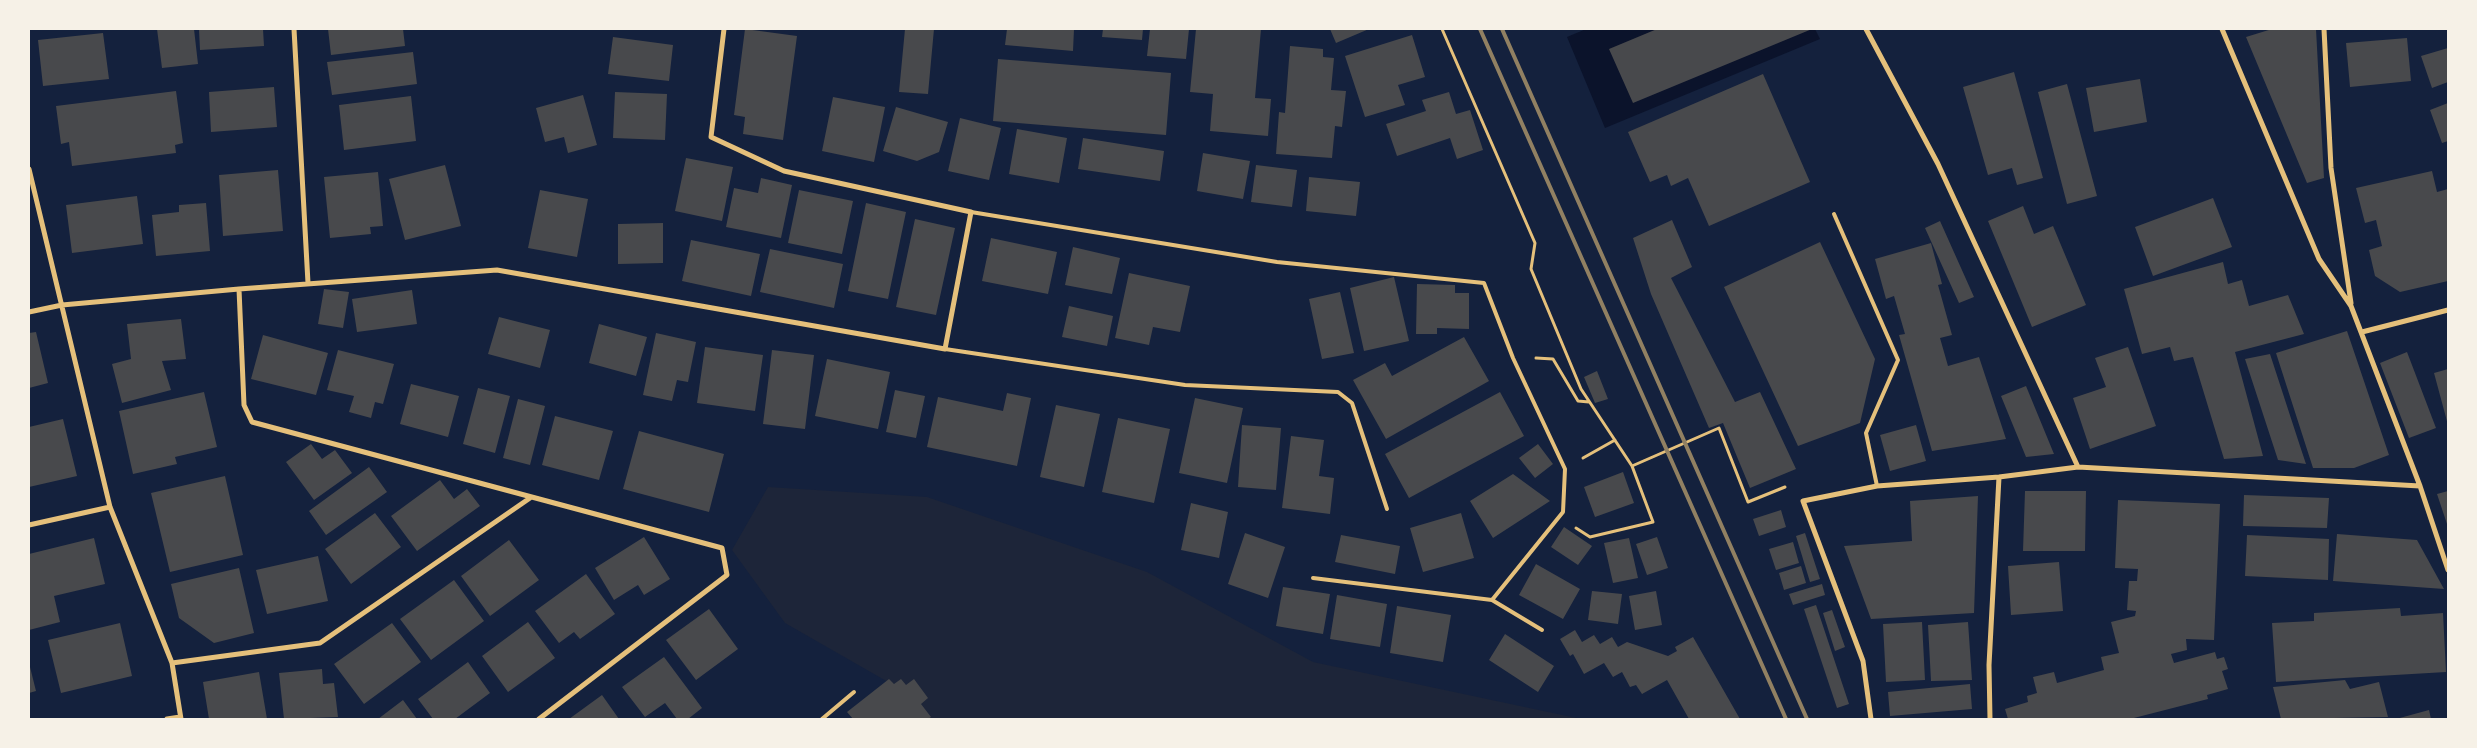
<!DOCTYPE html>
<style>
body{margin:0}
#map{position:relative;width:2477px;height:748px;overflow:hidden;background:#14213d;font-family:Cabin,sans-serif}
canvas{display:block}
.frame{position:absolute;inset:0;border:30px solid #f6f1e7;pointer-events:none}
</style>
<div id="map">
<canvas width="2477" height="748"></canvas>
<div class="frame"></div>
</div>
<script>
const c = document.querySelector('canvas').getContext('2d');
c.lineJoin = 'round';
function paint(path, color) {
  c.fillStyle = color;
  c.fill(path, 'evenodd');
}
function poly(rows) {
  const path = new Path2D();
  for (const r of rows) {
    path.moveTo(r[0], r[1]);
    for (let i = 2; i < r.length; i += 2) path.lineTo(r[i], r[i + 1]);
  }
  return path;
}
function trace(path, color, width, dash) {
  c.strokeStyle = color;
  c.lineWidth = width;
  c.lineCap = dash ? 'butt' : 'round';
  c.setLineDash(dash || []);
  c.stroke(path);
}
paint(poly([
 [768,487,927,497,1147,572,1313,662,1581,719,925,719,909,694,785,623,732,550]
]), '#1d2539');
paint(poly([
 [1586,29,1815,29,1820,39,1605,128,1567,37]
]), '#0b132b');
paint(poly([
 [157,29,194,29,198,64,162,68],
 [199,29,263,29,264,46,200,50],
 [328,29,403,29,405,46,331,55],
 [745,29,797,36,783,140,743,134,745,117,734,115],
 [905,29,934,29,928,94,899,92],
 [1007,29,1074,29,1073,51,1005,45],
 [1103,29,1143,29,1142,40,1102,37],
 [1150,29,1189,29,1186,59,1147,56],
 [1196,29,1261,29,1255,98,1271,99,1268,136,1210,131,1213,94,1190,92],
 [1330,29,1369,29,1336,43],
 [1657,29,1812,29,1633,103,1609,49],
 [2272,29,2316,29,2324,178,2307,183,2246,37],
 [103,33,109,79,43,86,38,40],
 [1412,35,1425,77,1398,85,1405,105,1365,117,1345,56],
 [613,37,673,45,669,81,608,74],
 [2407,38,2411,81,2350,87,2346,43],
 [1290,46,1323,49,1323,57,1334,58,1331,90,1346,91,1342,127,1335,126,1332,158,1276,154,1279,112,1285,113],
 [2448,48,2448,82,2432,88,2421,56],
 [413,52,417,84,332,95,327,62],
 [998,59,1171,73,1166,135,993,121],
 [2014,72,2043,178,2017,185,2012,168,1988,175,1963,87],
 [1763,74,1810,182,1709,226,1688,178,1671,186,1667,175,1650,182,1628,132],
 [2140,79,2147,122,2094,132,2086,88],
 [2067,84,2097,196,2067,204,2038,92],
 [274,87,277,127,211,132,209,92],
 [176,91,183,143,175,145,176,153,72,166,69,142,61,144,56,106],
 [615,92,667,94,665,140,613,138],
 [1449,92,1456,114,1470,110,1483,150,1457,159,1450,138,1397,156,1386,124,1426,111,1422,100],
 [583,95,597,145,568,153,564,137,545,142,536,108],
 [411,96,416,141,344,150,339,105],
 [833,97,885,107,874,162,822,151],
 [2448,103,2448,141,2442,143,2430,110],
 [896,107,948,122,939,152,917,161,883,151],
 [960,118,1001,128,989,180,948,171],
 [1017,129,1067,138,1059,183,1009,174],
 [1083,138,1164,151,1160,181,1078,169],
 [1203,153,1250,161,1243,199,1197,191],
 [686,158,733,167,722,221,675,211],
 [445,165,461,226,405,240,389,179],
 [1256,165,1297,170,1292,207,1251,202],
 [278,170,283,231,223,236,219,175],
 [2432,171,2437,192,2448,189,2448,281,2400,292,2375,276,2369,250,2382,246,2376,220,2365,223,2356,188],
 [378,172,383,226,370,227,371,234,330,238,324,177],
 [1309,177,1360,182,1356,216,1306,211],
 [761,178,792,185,781,238,726,227,734,188,758,193],
 [540,190,588,199,577,257,528,248],
 [799,190,853,201,842,254,788,243],
 [137,196,143,244,72,253,66,205],
 [2213,198,2232,247,2153,276,2135,227],
 [206,203,210,251,156,256,152,215,179,212,179,205],
 [866,203,906,212,888,299,848,291],
 [2023,206,2034,234,2053,226,2086,305,2032,327,1988,221],
 [915,219,955,228,936,315,896,307],
 [1672,220,1692,267,1671,278,1735,402,1760,392,1796,469,1750,488,1723,423,1709,428,1651,294,1633,238],
 [1940,221,1974,297,1959,303,1925,228],
 [663,223,663,263,618,264,618,224],
 [991,238,1057,252,1048,294,982,281],
 [691,240,760,254,751,296,682,281],
 [1820,242,1875,359,1860,423,1798,446,1724,287],
 [1931,243,1942,284,1938,285,1952,335,1940,338,1948,366,1979,357,2006,439,1932,451,1899,335,1905,334,1894,296,1886,299,1875,259],
 [1073,247,1120,258,1112,294,1065,285],
 [770,249,843,264,834,308,760,292],
 [2223,262,2228,284,2242,280,2249,306,2288,295,2304,334,2235,352,2263,456,2224,459,2193,357,2174,361,2170,347,2142,354,2124,289],
 [1129,273,1190,286,1180,332,1153,327,1149,345,1115,338],
 [1394,277,1409,341,1364,351,1350,288],
 [1417,284,1455,285,1455,293,1469,293,1469,329,1437,328,1437,334,1416,334],
 [324,289,349,292,343,328,318,324],
 [412,290,417,324,357,332,352,299],
 [1340,292,1354,353,1322,359,1309,299],
 [1069,306,1113,316,1107,346,1062,337],
 [499,317,550,330,540,368,488,354],
 [181,319,186,359,162,361,171,390,122,403,112,364,131,359,127,324],
 [599,324,647,337,636,376,589,363],
 [2347,331,2389,455,2354,468,2313,468,2276,353],
 [36,332,48,383,29,388,29,333],
 [656,333,696,342,688,382,677,380,672,401,643,395],
 [263,335,328,353,316,395,251,379],
 [1464,337,1489,381,1386,439,1353,380,1385,363,1392,376],
 [705,347,763,355,755,411,697,403],
 [2128,347,2156,426,2090,449,2073,398,2106,387,2095,358],
 [338,350,394,364,383,404,375,402,371,418,349,412,354,396,327,390],
 [772,350,814,355,805,429,763,424],
 [2407,352,2436,428,2409,438,2380,363],
 [2270,354,2300,446,2306,464,2278,460,2245,359],
 [827,359,890,372,878,429,815,416],
 [2448,369,2448,425,2434,373],
 [1597,371,1608,399,1595,403,1584,377],
 [411,384,459,396,448,437,400,424],
 [2026,386,2054,454,2026,457,2001,396],
 [478,388,510,396,495,453,463,444],
 [895,390,925,396,916,438,886,432],
 [204,392,217,447,175,457,177,464,133,474,119,411],
 [1500,392,1524,436,1409,498,1385,454],
 [1007,393,1031,398,1017,466,927,447,938,397,1003,411],
 [1195,398,1243,408,1227,483,1179,473],
 [518,399,545,406,530,465,503,458],
 [1056,405,1100,414,1084,487,1040,477],
 [555,416,613,431,599,480,542,465],
 [1118,418,1170,429,1154,503,1102,492],
 [63,419,77,476,29,487,29,427],
 [1242,425,1281,428,1276,490,1238,487],
 [1916,425,1926,461,1890,471,1880,435],
 [639,431,724,454,709,512,623,489],
 [1291,436,1324,440,1319,476,1334,478,1330,514,1282,508],
 [311,444,322,459,335,450,352,473,314,500,286,462],
 [1538,444,1553,464,1535,478,1519,458],
 [369,467,387,492,326,535,309,511],
 [1623,472,1634,503,1595,517,1584,487],
 [1513,474,1550,501,1493,538,1470,501],
 [225,476,243,555,170,572,151,493],
 [440,480,454,499,467,489,480,506,417,551,391,516],
 [2025,491,2086,491,2085,551,2023,551],
 [2448,491,2448,527,2437,494],
 [2244,495,2329,498,2327,528,2243,526],
 [1978,496,1974,613,1871,619,1844,546,1912,541,1910,501],
 [2118,500,2220,504,2214,640,2186,639,2187,650,2171,654,2174,663,2215,652,2217,659,2224,657,2228,669,2222,671,2228,689,2207,695,2208,699,2130,719,2008,719,2005,709,2028,702,2027,696,2037,693,2033,677,2054,672,2057,683,2104,670,2101,657,2119,653,2111,622,2135,616,2136,611,2127,610,2129,581,2137,581,2138,569,2115,568],
 [1191,503,1228,512,1219,558,1181,550],
 [1781,510,1786,527,1759,536,1753,519],
 [375,513,401,547,351,584,325,549],
 [1461,513,1474,558,1423,572,1410,528],
 [1564,527,1592,546,1578,565,1551,547],
 [1245,533,1285,547,1268,598,1228,584],
 [1805,533,1820,579,1810,582,1796,536],
 [2337,534,2417,540,2444,589,2333,581],
 [1341,535,1400,546,1395,574,1335,562],
 [2247,535,2329,539,2328,580,2245,576],
 [644,537,670,579,644,595,638,585,614,600,595,568],
 [1657,537,1668,568,1647,575,1636,544],
 [94,538,105,584,54,596,60,622,29,630,29,554],
 [1629,538,1638,578,1613,583,1604,543],
 [509,540,539,580,490,616,461,576],
 [1793,542,1799,563,1776,570,1769,549],
 [318,556,328,601,267,614,256,570],
 [2059,562,2063,611,2011,615,2008,566],
 [1536,564,1580,589,1563,619,1519,595],
 [1801,566,1806,583,1784,590,1779,573],
 [239,568,254,633,214,643,179,618,171,584],
 [586,574,615,614,580,639,574,632,559,643,535,611],
 [454,580,484,621,431,660,400,619],
 [1822,584,1825,595,1793,605,1789,594],
 [1283,587,1330,594,1323,634,1276,626],
 [1592,591,1622,594,1618,624,1588,620],
 [1656,591,1662,625,1635,630,1629,596],
 [1337,595,1387,604,1380,647,1330,639],
 [1816,605,1849,704,1837,708,1804,609],
 [1397,606,1451,615,1443,662,1390,653],
 [2400,608,2401,616,2443,613,2446,672,2276,682,2272,623,2314,621,2314,613],
 [709,609,738,649,696,680,666,640],
 [1832,610,1845,647,1835,651,1823,613],
 [528,622,555,658,508,692,482,656],
 [1922,622,1925,680,1886,682,1883,624],
 [1968,622,1972,680,1931,681,1928,625],
 [120,623,132,676,61,693,48,640],
 [392,623,421,662,364,704,334,664],
 [1575,630,1582,642,1594,635,1600,644,1612,637,1618,647,1627,642,1668,656,1677,651,1675,647,1693,637,1740,719,1689,719,1667,680,1642,694,1636,685,1630,687,1622,672,1613,677,1604,663,1584,674,1573,654,1570,656,1560,639],
 [1505,634,1554,666,1538,692,1489,660],
 [664,657,702,708,688,719,677,719,665,703,645,717,622,687],
 [468,662,490,693,455,719,433,719,418,699],
 [29,663,36,691,29,693],
 [322,669,323,684,334,683,338,717,284,719,279,673],
 [259,672,267,719,209,719,203,682],
 [889,679,894,684,901,679,906,685,914,679,928,698,921,704,931,717,928,719,853,719,847,712],
 [2345,680,2350,689,2379,682,2388,717,2281,719,2273,687],
 [1970,684,1972,709,1890,716,1888,692],
 [602,695,619,719,569,719],
 [403,700,417,719,378,719],
 [2429,710,2431,719,2396,719]
]), '#48494c');
trace(poly([
 [1442,29,1535,243,1531,269,1581,389,1632,466,1653,522,1590,537,1576,528],
 [1536,358,1553,359,1578,401,1589,402],
 [1583,458,1615,440],
 [1632,466,1719,428,1748,502,1785,487]
]), '#e5c07b', 3);
trace(poly([
 [971,212,1277,262,1484,283,1513,358,1565,469,1563,512,1492,600],
 [1834,214,1898,360,1866,433,1877,486],
 [945,349,1185,385,1338,392,1352,403,1387,509],
 [1313,578,1492,600,1542,630],
 [822,719,854,692]
]), '#e5c07b', 4);
trace(poly([
 [294,29,308,283],
 [1866,29,1938,164,2078,467],
 [2222,29,2319,259,2351,306,2420,486,2448,570],
 [2324,29,2331,168,2351,303],
 [29,169,110,507,172,663,181,719],
 [239,289,244,405,252,422,722,548,727,575,539,719],
 [29,312,62,305,239,289,497,270,945,349,971,212,784,171,711,137,724,29],
 [2362,332,2448,310],
 [29,525,110,507],
 [172,663,320,643,530,498],
 [167,719,180,717],
 [1871,719,1863,661,1803,501,1877,486,1999,477,2078,467,2420,486],
 [1990,719,1989,665,1999,477]
]), '#e5c07b', 5);
trace(poly([
 [1480,29,1786,719],
 [1502,29,1807,719]
]), '#918062', 4);
</script>
